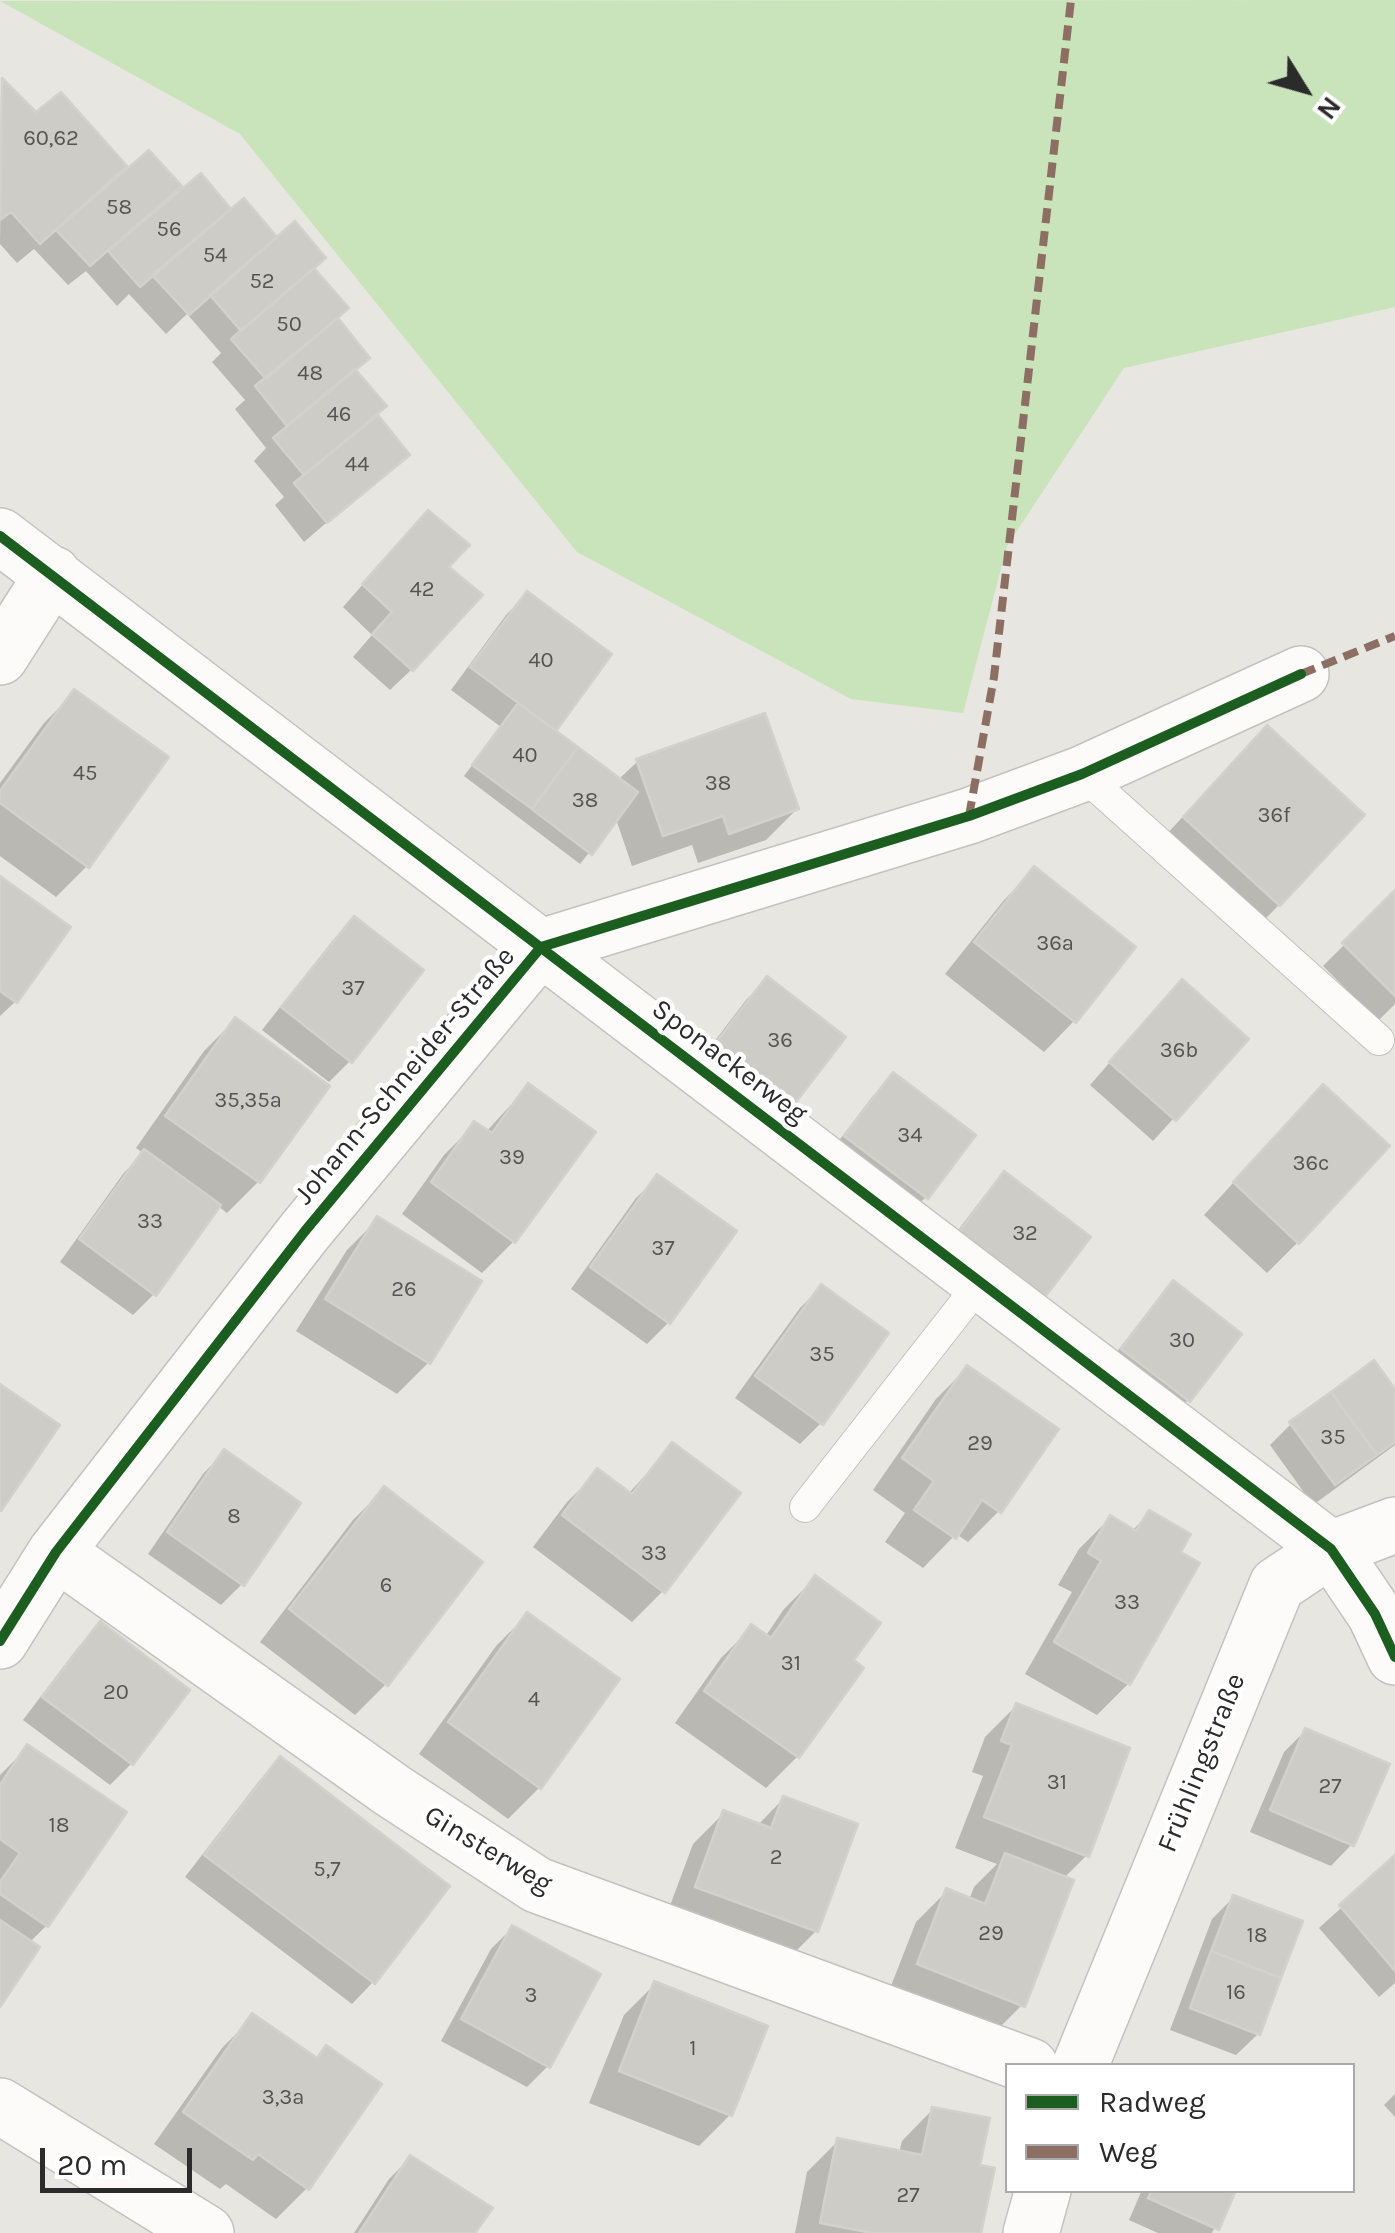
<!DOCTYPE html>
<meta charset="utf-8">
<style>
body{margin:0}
#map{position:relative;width:1395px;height:2233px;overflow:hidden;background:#e8e6e0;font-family:Karla,sans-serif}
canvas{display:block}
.legend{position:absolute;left:1005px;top:2063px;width:350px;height:130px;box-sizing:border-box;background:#fff;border:2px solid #aaa;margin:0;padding:12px 18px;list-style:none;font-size:30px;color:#2b2b2b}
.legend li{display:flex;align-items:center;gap:20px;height:50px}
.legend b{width:50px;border:2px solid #aaa}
.north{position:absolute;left:1255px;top:40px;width:100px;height:100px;-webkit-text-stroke:8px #fff;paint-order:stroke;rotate:127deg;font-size:28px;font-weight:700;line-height:40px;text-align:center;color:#2b2b2b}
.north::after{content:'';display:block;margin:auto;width:35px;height:45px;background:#2b2b2b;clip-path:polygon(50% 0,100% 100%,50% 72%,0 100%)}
.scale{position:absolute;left:40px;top:2148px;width:152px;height:45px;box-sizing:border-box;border:5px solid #2b2b2b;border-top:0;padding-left:12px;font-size:30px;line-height:35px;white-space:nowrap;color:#2b2b2b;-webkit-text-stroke:8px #fff;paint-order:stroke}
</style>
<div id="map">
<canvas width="1395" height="2233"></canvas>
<ul class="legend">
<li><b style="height:12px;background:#1b5e20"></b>Radweg</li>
<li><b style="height:12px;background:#8d6e63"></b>Weg</li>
</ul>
<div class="north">N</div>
<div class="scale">20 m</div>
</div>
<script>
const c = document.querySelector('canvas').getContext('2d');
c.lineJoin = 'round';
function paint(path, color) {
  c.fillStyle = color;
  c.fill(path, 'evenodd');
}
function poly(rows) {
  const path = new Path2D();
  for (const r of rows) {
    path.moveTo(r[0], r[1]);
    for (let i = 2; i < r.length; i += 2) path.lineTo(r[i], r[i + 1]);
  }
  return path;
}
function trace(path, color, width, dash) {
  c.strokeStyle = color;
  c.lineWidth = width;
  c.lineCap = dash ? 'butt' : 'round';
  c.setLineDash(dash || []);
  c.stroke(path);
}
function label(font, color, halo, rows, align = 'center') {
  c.font = font + ' Karla,sans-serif';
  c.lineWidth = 9;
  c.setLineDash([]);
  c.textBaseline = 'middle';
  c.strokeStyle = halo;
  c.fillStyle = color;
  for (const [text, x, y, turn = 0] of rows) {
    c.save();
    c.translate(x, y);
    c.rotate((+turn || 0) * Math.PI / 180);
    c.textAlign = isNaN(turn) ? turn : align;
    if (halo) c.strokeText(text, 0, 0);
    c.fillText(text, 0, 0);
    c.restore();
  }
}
paint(poly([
 [1395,0,1395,307,1124,368,1007,546,963,713,851,699,577,552,240,134,0,1]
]), '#c9e3bb');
paint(poly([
 [2,81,36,116,60,96,127,170,148,153,181,190,231,212,276,241,311,269,335,318,367,358,354,371,375,415,406,454,304,542,275,505,284,497,254,461,266,448,235,409,245,400,212,362,221,353,187,314,166,334,129,294,117,306,86,271,68,285,34,249,17,263,0,244],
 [407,534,446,567,412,669,390,690,353,657,372,635,343,607],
 [527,594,552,731,618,780,638,761,797,809,766,840,698,863,692,845,632,866,616,819,580,864,464,776,501,727,451,690,506,615],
 [75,692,87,866,56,897,0,856,0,783,44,723],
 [1236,759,1279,905,1248,936,1153,849],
 [1035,869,1074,1021,1044,1052,945,974,1004,900],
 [0,879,68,927,15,1002,0,1016],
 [1395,894,1395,1004,1378,1021,1323,966],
 [354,919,350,1061,329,1082,262,1030,333,940],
 [767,979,843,1037,694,1068,746,1000],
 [1161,1004,1246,1039,1153,1141,1090,1085],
 [235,1020,258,1182,227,1213,218,1206,154,1294,133,1315,60,1262,123,1174,143,1153,136,1148,204,1051],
 [893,1075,972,1135,926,1197,905,1218,825,1159,872,1097],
 [528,1086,592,1132,513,1242,482,1273,402,1214,444,1155,475,1124,486,1132],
 [1292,1118,1298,1242,1267,1273,1204,1215],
 [1005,1175,1087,1237,940,1254,984,1196],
 [658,1177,733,1232,668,1323,647,1344,571,1289,636,1198],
 [378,1219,478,1282,428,1363,397,1394,296,1331,347,1250],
 [1174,1284,1188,1400,1167,1421,1102,1371,1153,1305],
 [821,1287,821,1423,800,1444,735,1398,800,1308],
 [967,1368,999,1511,968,1542,956,1534,923,1568,885,1542,905,1513,873,1490,936,1399],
 [1395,1393,1395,1445,1313,1505,1270,1445,1291,1424],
 [673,1445,663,1591,632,1622,533,1547,567,1502,598,1472,628,1494],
 [224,1452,242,1584,221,1605,148,1554,203,1474],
 [384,1489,480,1563,386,1684,355,1715,260,1642,353,1520],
 [1149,1513,1128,1684,1097,1715,1025,1674,1072,1592,1058,1585,1079,1549,1110,1518,1132,1531],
 [815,1578,797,1757,766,1788,675,1723,721,1658,752,1627,765,1637,784,1609],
 [527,1615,617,1679,539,1788,508,1819,419,1754,496,1646],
 [100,1625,187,1690,131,1764,110,1785,23,1720,79,1646],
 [1016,1706,1087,1855,1063,1879,1022,2005,991,2036,887,1996,916,1922,947,1891,969,1900,974,1887,997,1864,955,1848,983,1776,972,1772,985,1737],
 [1305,1731,1352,1844,1331,1866,1250,1832,1284,1752],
 [28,1747,47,1925,29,1943,0,2002,0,1775],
 [280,1760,373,1982,352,2004,185,1877,259,1781],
 [783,1799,816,1931,785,1962,665,1919,693,1844,724,1813,757,1826],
 [1395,1859,1395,1983,1379,1997,1319,1928],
 [1234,1897,1258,2034,1236,2055,1170,2030,1212,1919],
 [512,1928,548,2066,527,2087,441,2041,491,1949],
 [655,1984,730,2115,699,2146,589,2103,624,2015],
 [253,2017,315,2060,326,2048,307,2188,276,2219,226,2184,220,2189,154,2144,222,2048],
 [1395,2094,1395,2117,1384,2105],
 [933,2109,977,2167,979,2233,795,2233,807,2172,838,2141,899,2153,902,2141],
 [410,2158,472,2233,354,2233,389,2179],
 [1142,2190,1233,2190,1212,2233,1158,2233,1129,2220]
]), '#0003');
const building = poly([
 [2,78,36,112,61,92,127,166,40,244,11,212,0,220,2,78],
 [149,150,182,186,90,266,56,230,149,150],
 [201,173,231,209,140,287,108,251,201,173],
 [244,198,277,237,189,315,152,275,244,198],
 [295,221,326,258,241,331,210,295,295,221],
 [314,268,349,308,266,379,231,339,314,268],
 [338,318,370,358,287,426,255,386,338,318],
 [355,369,387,406,304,475,273,438,355,369],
 [378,415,410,455,327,523,294,483,378,415],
 [428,510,470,545,449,567,483,595,413,671,372,634,392,612,362,584,428,510],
 [527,591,612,654,556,731,470,667,527,591],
 [74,689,169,757,89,868,0,803,0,791,74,689],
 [518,703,578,747,532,809,472,765,518,703],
 [765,713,799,809,729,834,723,816,663,836,636,759,765,713],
 [1267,725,1365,815,1280,906,1183,817,1267,725],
 [578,747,638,792,592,855,532,809,578,747],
 [1034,866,1136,947,1076,1023,974,942,1034,866],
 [0,876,71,927,17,1003,0,991,0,876],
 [1395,890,1395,996,1342,943,1395,890],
 [354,916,424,970,352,1063,281,1007,354,916],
 [767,976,846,1037,793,1106,714,1045,767,976],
 [1182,979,1249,1039,1176,1121,1109,1062,1182,979],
 [235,1017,330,1086,260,1183,165,1116,235,1017],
 [893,1072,976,1135,928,1199,844,1136,893,1072],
 [528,1083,596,1132,515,1243,431,1182,474,1121,492,1133,528,1083],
 [1323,1084,1390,1146,1299,1244,1233,1182,1323,1084],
 [144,1149,221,1205,156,1296,79,1239,144,1149],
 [1004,1171,1091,1237,1045,1297,959,1232,1004,1171],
 [657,1174,737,1231,670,1324,590,1267,657,1174],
 [377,1216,482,1281,430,1364,325,1299,377,1216],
 [1173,1280,1242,1334,1190,1402,1121,1349,1173,1280],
 [821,1284,889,1333,823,1425,755,1376,821,1284],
 [1374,1360,1395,1389,1395,1442,1377,1455,1331,1392,1374,1360],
 [967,1365,1059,1429,1001,1513,982,1500,956,1539,914,1510,934,1481,902,1458,967,1365],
 [0,1384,60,1425,1,1511,0,1510,0,1384],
 [1331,1392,1377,1455,1335,1485,1289,1422,1331,1392],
 [672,1442,741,1493,665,1593,562,1515,597,1468,632,1494,672,1442],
 [224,1449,301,1503,244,1586,167,1532,224,1449],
 [384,1486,483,1562,388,1686,289,1609,384,1486],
 [1149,1510,1191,1534,1181,1552,1200,1563,1130,1685,1054,1642,1101,1561,1088,1553,1110,1515,1136,1531,1149,1510],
 [815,1575,881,1623,854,1660,864,1668,799,1758,704,1691,751,1624,771,1638,815,1575],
 [527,1612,620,1679,541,1789,448,1722,527,1612],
 [100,1621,190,1690,133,1765,42,1697,100,1621],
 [1016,1703,1130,1748,1089,1857,984,1817,1012,1745,1001,1741,1016,1703],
 [1305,1728,1390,1764,1354,1846,1270,1810,1305,1728],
 [27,1744,127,1812,48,1927,0,1894,0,1882,20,1853,0,1839,0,1785,27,1744],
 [280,1756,450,1886,375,1984,204,1855,280,1756],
 [783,1796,858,1824,818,1932,695,1887,723,1810,771,1828,783,1796],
 [1005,1853,1074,1880,1025,2007,917,1964,946,1888,985,1904,1005,1853],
 [1395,1855,1395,1971,1339,1905,1395,1855],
 [1233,1895,1303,1921,1281,1978,1211,1951,1233,1895],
 [0,1920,40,1947,0,2007,0,1920],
 [512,1925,601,1974,550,2068,461,2019,512,1925],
 [1211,1951,1281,1978,1260,2035,1190,2008,1211,1951],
 [654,1981,768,2026,732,2116,619,2071,654,1981],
 [252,2013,317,2058,326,2045,382,2084,309,2190,258,2154,253,2160,183,2112,252,2013],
 [932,2107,990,2118,980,2165,995,2168,981,2233,872,2233,820,2223,837,2138,922,2155,932,2107],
 [410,2155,493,2208,475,2233,359,2233,410,2155],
 [1152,2190,1236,2190,1219,2230,1148,2198,1152,2190]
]);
paint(building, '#cdccc7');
trace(building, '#d3d1cc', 2.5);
const lane = poly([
 [1082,774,1379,1040],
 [805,1507,981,1282]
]);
const street = poly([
 [0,536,1331,1549,1375,1614,1395,1657],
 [0,657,53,574],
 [56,1552,393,1791,537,1885,1030,2066],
 [0,1641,56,1552,305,1231,541,947,969,816,1082,774,1301,674],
 [1080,2066,1277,1585,1331,1549,1395,1525],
 [0,2106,206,2233],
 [1031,2233,1043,2190]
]);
trace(lane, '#c2c2c1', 32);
trace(street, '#c2c2c1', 58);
trace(lane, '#fcfbfa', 30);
trace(street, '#fcfbfa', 55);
trace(poly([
 [1301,674,1395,636],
 [969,816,994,677,1071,0]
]), '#8d6e63', 8, [15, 8]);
trace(poly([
 [0,536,1331,1549,1375,1614,1395,1657],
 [0,1641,56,1552,305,1231,541,947,969,816,1082,774,1301,674]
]), '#1b5e20', 10);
label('22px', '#555554', null, [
 ["60,62",51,139],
 ["58",119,208],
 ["56",169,230],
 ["54",215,256],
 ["52",262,282],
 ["50",289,325],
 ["48",310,374],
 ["46",339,415],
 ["44",357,465],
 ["42",422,590],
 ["40",541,661],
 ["40",525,756],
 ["45",85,774],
 ["38",718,784],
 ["38",585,801],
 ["36f",1274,816],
 ["36a",1055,944],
 ["37",353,989],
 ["36",780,1041],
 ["36b",1179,1051],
 ["35,35a",248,1101],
 ["34",910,1136],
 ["39",512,1158],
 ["36c",1311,1164],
 ["33",150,1222],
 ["32",1025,1234],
 ["37",663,1249],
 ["26",404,1290],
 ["30",1182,1341],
 ["35",822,1355],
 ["35",1333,1438],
 ["29",980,1444],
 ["8",234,1517],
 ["33",654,1554],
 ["6",386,1586],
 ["33",1127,1603],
 ["31",791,1664],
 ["20",116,1693],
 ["4",534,1700],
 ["31",1057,1783],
 ["27",1330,1787],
 ["18",59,1826],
 ["2",776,1858],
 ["5,7",327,1870],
 ["29",991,1934],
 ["18",1257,1936],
 ["16",1236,1993],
 ["3",531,1996],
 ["1",693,2049],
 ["3,3a",283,2098],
 ["27",908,2196]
]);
label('28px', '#2b2b2b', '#fff', [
 ["Sponackerweg",729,1062,37],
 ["Johann-Schneider-Straße",405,1076,-50],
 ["Frühlingstraße",1202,1763,-68],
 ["Ginsterweg",488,1850,31]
]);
</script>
